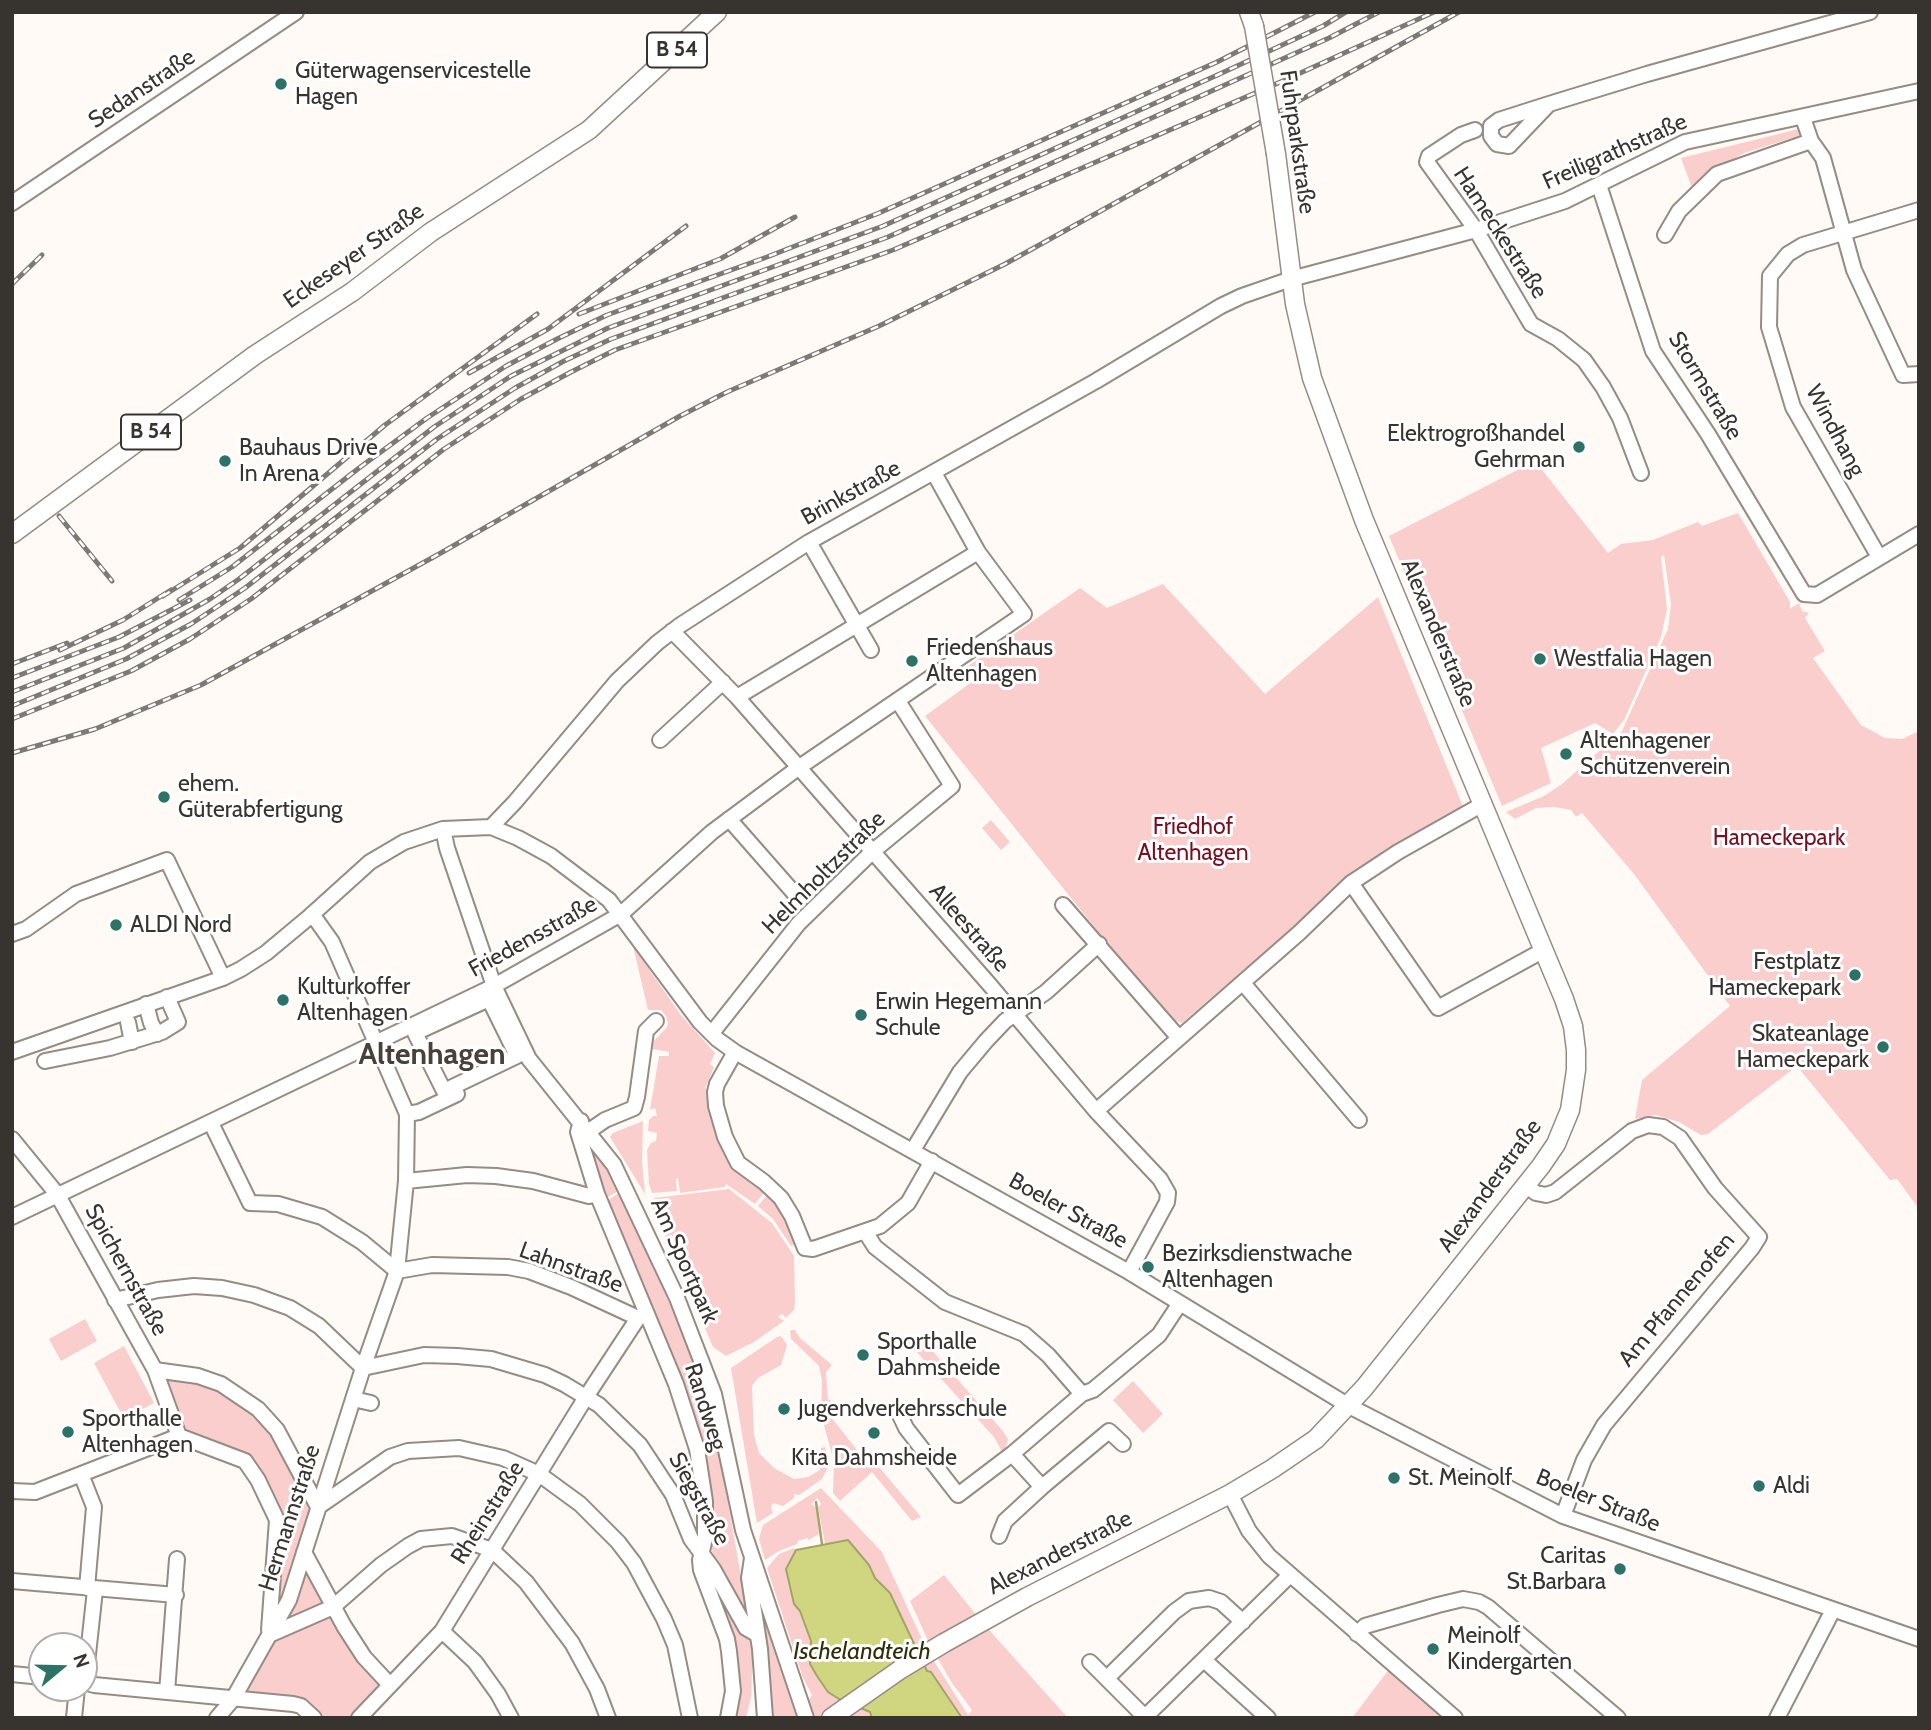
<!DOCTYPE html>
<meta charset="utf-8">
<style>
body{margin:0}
#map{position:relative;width:1931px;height:1730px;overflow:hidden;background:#fffaf6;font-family:Cabin,sans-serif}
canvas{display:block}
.frame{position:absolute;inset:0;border:14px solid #37332f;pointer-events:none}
.north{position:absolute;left:28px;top:1632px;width:70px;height:70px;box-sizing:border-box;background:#fff;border:2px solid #afadac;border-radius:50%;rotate:71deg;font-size:19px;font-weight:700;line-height:28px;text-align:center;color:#37332f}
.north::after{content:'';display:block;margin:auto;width:24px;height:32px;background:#2d7267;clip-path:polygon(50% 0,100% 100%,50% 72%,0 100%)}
</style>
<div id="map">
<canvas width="1931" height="1730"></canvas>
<div class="frame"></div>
<div class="north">N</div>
</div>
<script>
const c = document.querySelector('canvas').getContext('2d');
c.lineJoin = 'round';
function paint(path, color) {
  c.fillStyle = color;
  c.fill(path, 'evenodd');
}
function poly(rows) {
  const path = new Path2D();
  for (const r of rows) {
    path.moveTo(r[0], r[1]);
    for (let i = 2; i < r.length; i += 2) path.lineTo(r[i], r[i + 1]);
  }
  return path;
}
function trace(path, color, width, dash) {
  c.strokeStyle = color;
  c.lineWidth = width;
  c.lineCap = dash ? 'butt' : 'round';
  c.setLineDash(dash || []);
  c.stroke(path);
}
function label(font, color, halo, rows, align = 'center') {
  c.font = font + ' Cabin,sans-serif';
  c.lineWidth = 6;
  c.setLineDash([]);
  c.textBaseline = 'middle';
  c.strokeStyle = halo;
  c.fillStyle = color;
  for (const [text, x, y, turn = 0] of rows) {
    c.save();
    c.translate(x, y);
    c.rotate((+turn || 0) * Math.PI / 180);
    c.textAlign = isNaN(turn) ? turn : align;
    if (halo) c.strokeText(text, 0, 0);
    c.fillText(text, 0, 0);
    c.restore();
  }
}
paint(poly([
 [1799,129,1801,135,1744,153,1706,176,1692,188,1681,158],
 [1535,461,1608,553,1621,544,1653,540,1698,522,1702,526,1738,513,1790,602,1790,609,1799,603,1802,611,1809,613,1805,618,1825,651,1813,658,1861,725,1885,738,1902,739,1919,731,1919,1209,1897,1179,1890,1180,1797,1066,1708,1134,1701,1135,1679,1122,1656,1115,1635,1119,1642,1080,1730,1006,1634,874,1582,813,1576,817,1571,810,1554,807,1536,808,1515,819,1506,812,1544,796,1562,784,1622,731,1668,629,1671,604,1664,555,1661,557,1667,609,1661,637,1624,720,1613,734,1595,723,1541,748,1551,783,1502,806,1389,536],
 [1163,584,1265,694,1378,597,1464,809,1339,888,1182,1023,1176,1021,1099,933,925,716,976,679,967,667,1080,588,1107,608],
 [991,820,1010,842,1001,850,982,828],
 [633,946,680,1014,715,1053,710,1064,714,1067,705,1089,711,1090,748,1175,746,1179,765,1191,755,1204,726,1184,725,1187,680,1193,678,1178,676,1179,677,1191,652,1193,649,1184,647,1150,651,1143,656,1141,657,1133,648,1131,649,1120,653,1116,657,1116,655,1108,650,1110,659,1056,669,1056,669,1052,653,1049,651,1044,667,1027,668,1023,666,1016,661,1010,648,1010],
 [643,1121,642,1161,645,1194,610,1137,613,1133],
 [585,1139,604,1163,620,1190,603,1200],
 [729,1189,772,1223,794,1256,795,1301,794,1310,786,1318,782,1314,778,1317,784,1321,781,1323,754,1342,726,1356,713,1347,651,1203,654,1198],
 [620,1192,693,1356,705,1391,715,1429,749,1622,718,1570,713,1557,710,1537,708,1491,604,1203],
 [768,1194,780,1208,796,1244,791,1246,773,1219,758,1206],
 [85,1319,97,1341,61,1361,49,1339],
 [792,1330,795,1330,800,1338,832,1365,826,1372,828,1399,837,1404,831,1417,864,1459,869,1455,921,1517,912,1521,872,1472,840,1501,833,1493,834,1462,821,1414,822,1381,819,1366,791,1339,790,1331],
 [781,1336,787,1345,781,1365,758,1378,752,1386,754,1435,759,1453,774,1468,794,1479,808,1477,820,1470,821,1448,825,1447,830,1463,822,1479,799,1495,794,1494,794,1498,783,1506,773,1503,771,1507,773,1513,757,1523,731,1368,777,1337],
 [903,1337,918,1340,929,1347,1003,1431,1008,1439,1004,1455,994,1437],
 [124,1346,154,1403,124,1419,94,1363],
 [155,1370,198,1376,258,1409,318,1507,304,1552,390,1685,356,1718,324,1718,305,1699,245,1691,272,1646,277,1520,247,1462,179,1436],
 [1133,1381,1163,1414,1143,1433,1113,1400],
 [821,1488,882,1552,927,1650,968,1715,972,1710,952,1683,931,1647,910,1601,944,1575,982,1622,1068,1718,962,1718,927,1671,890,1593,875,1578,860,1553,848,1540,825,1544,818,1507,821,1504,817,1498,812,1504,816,1508,819,1534,808,1540,808,1538,798,1541,797,1544,779,1551,765,1560,759,1539,763,1525],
 [794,1548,796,1550,792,1556,791,1592,794,1604,800,1611,811,1641,810,1664,828,1692,839,1699,870,1712,872,1718,808,1718,805,1706,812,1695,803,1678,767,1568,779,1554],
 [710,1573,753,1646,751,1697,746,1718,732,1718,738,1686,738,1667,733,1638],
 [759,1598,800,1718,773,1718,770,1668],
 [1393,1664,1455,1718,1352,1718]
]), '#facecd');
const water = poly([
 [848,1540,869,1565,875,1578,890,1593,927,1671,931,1672,962,1718,872,1718,870,1712,839,1699,828,1692,817,1676,810,1664,811,1641,800,1611,794,1604,786,1569,796,1550,848,1540]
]);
paint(water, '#d0d680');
trace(water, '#a2a568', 2);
trace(poly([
 [816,1502,822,1544]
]), '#a2a568', 2.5);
const minor = poly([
 [1549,104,1509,146,1497,144,1491,136,1491,126,1499,120,1549,104,1647,74,1870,12],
 [1803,118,1811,141,1823,158,1854,270,1903,375,1919,374],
 [1475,130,1461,135,1429,156,1427,162,1476,230,1531,324,1558,339,1584,360,1603,387,1620,418,1641,473],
 [1599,185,1653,351,1708,434,1804,594,1817,595,1919,534],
 [12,203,296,12],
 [1665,235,1679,211,1717,174,1811,141],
 [809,542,871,650],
 [1879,557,1793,407,1769,327,1770,276,1788,254,1803,245,1919,210],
 [672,631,737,697,989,984,1096,1111,1160,1179,1168,1193,1167,1202,1129,1272],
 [737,697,978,552],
 [660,740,723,682],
 [729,819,794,893],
 [491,827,515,802,617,681,657,643,679,626,809,542,1096,381,1221,306,1242,296,1291,279,1476,230,1565,201,1685,142,1919,91],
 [443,829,447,848,494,986,529,1059,614,1165,677,1298,714,1394,743,1530,806,1718],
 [1351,883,1438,1008,1544,950],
 [1063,905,1179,1038],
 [12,934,26,929,76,894,167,860,223,978],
 [1243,983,1359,1120],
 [489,999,517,1056,444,1091,415,1033,489,999],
 [146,1004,151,1023,157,1034],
 [128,1022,132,1042],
 [712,1033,799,923,872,852,952,786,898,701],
 [12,1052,223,978,241,969,266,953,308,918,370,862,404,842,443,829,491,827,518,838,551,856,609,900,700,1022,717,1039,735,1052,1129,1272,1349,1406,1563,1516,1919,1639],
 [735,1052,717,1084,715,1092,716,1106,725,1137,738,1163,764,1182,781,1198,792,1216,805,1248,813,1249,880,1226,908,1203,932,1161],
 [45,1061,110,1048,162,1032,178,1022,167,997],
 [1096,1111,1299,933,1351,883,1398,852,1483,804],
 [407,1114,419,1112,457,1094],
 [581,1121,578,1132,597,1194,676,1384,697,1449,705,1501,705,1538,700,1560,701,1570,727,1639,729,1651,733,1691,728,1718],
 [211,1123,250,1203,278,1204,322,1217,362,1242,397,1271,432,1265,508,1267,529,1271,571,1287,638,1318,647,1314],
 [589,1131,605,1120,634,1108,637,1097,646,1031,656,1021],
 [12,1139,57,1194,155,1370,179,1436],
 [913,1150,960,1072,986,1041,1005,1021,1046,992,1099,944],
 [406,1181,467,1175,496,1176,533,1181,589,1196,597,1194],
 [1526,1186,1536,1193,1546,1195,1555,1192,1632,1131,1648,1125,1663,1127,1680,1138,1715,1188,1759,1237,1752,1248,1604,1425,1584,1460,1563,1516],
 [12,1217,494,986,621,914,712,832,798,768,1024,614,978,552,934,473],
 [866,1233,875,1247,945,1302,1024,1334,1048,1355,1082,1394],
 [115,1300,158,1290,194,1286,222,1288,254,1295,290,1308,319,1326,363,1368,424,1355,457,1356,491,1359,545,1375,564,1384,599,1405,640,1445,673,1495,691,1539,713,1569,746,1628,758,1635],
 [155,1370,198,1376,221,1384,258,1409,277,1430,318,1507,390,1457,408,1451,459,1448,503,1458,539,1474,580,1504,618,1542,634,1563,664,1619,675,1645,690,1718],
 [353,1399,371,1403],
 [897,1409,906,1428,958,1495,1012,1454,1082,1394,1093,1390,1159,1335,1180,1303],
 [81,1474,94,1507,87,1588],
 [1042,1487,1109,1431,1123,1444],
 [12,1491,35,1492,179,1436,245,1461,258,1480,277,1520,269,1630],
 [1230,1494,1249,1531,1269,1556,1455,1718],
 [999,1536,1005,1521,1042,1487,1012,1454],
 [304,1552,344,1626,364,1657,390,1685],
 [752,1558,749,1578,760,1649,765,1718],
 [12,1581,176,1595],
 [442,1631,475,1662,498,1694,511,1718],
 [1357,1634,1365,1626,1438,1605,1463,1599,1479,1602,1488,1607,1618,1718],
 [269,1635,333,1607,381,1565,408,1546,421,1539,452,1536,492,1550,526,1582,572,1643,597,1689,608,1718],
 [1204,1660,1268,1718],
 [1090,1662,1145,1717,1290,1575],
 [12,1674,42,1677],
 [1107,1678,1174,1612,1189,1601,1209,1598,1221,1602,1243,1622],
 [84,1682,94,1685,293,1704,301,1706,314,1718],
 [85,1682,95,1590],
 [167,1692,177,1559],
 [74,1718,77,1688],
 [217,1718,233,1699,289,1600,363,1368,397,1271,406,1181,407,1114,332,942,312,914],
 [359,1718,442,1631,586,1397,638,1318],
 [1777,1718,1833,1610]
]);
const major = poly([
 [1249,12,1254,26],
 [12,534,255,355,352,292,431,232,589,130,717,12],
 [831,1718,901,1669,944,1643,1027,1597,1230,1494,1272,1469,1316,1439,1364,1388,1541,1166,1556,1144,1570,1110,1576,1070,1576,1050,1573,1026,1564,999,1364,520,1312,378,1295,304,1276,154]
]);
trace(minor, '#958c83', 18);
trace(major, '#958c83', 21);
trace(minor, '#fff', 14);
trace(major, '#fff', 18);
const rail = poly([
 [12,284,42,255],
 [579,314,720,259,795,217],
 [469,373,548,329,686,226],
 [59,516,112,581],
 [163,596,240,548,385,425,537,314],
 [179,600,232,567,359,468,427,418,506,366,557,339,607,315,767,257,879,213,1217,62,1315,12],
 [60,650,123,620,171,590],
 [12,664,67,643],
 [12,678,119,637,190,600],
 [12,692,124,648,210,599,239,579,434,427,511,376,608,328,883,226,1224,72,1323,26,1346,12],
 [12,706,126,659,191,624,245,588,437,439,515,388,564,361,611,339,888,237,1329,38,1379,12],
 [12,719,131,671,190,639,251,599,444,449,521,399,571,372,615,350,893,250,1285,80,1434,12],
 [12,753,95,729,201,685,439,554,680,416,727,392,879,326,1005,264,1459,12]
]);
trace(rail, '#7d7975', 5);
trace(rail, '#fff', 2.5, [8]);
const majorBridge = poly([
 [1254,26,1276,154]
]);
trace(majorBridge, '#958c83', 21, []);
trace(majorBridge, '#fff', 18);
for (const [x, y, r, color] of [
 [281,84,7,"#2d7267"],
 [1579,447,7,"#2d7267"],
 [225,461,7,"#2d7267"],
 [1540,659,7,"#2d7267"],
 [912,661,7,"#2d7267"],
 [1566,754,7,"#2d7267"],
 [164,797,7,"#2d7267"],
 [116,925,7,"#2d7267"],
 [1855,975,7,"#2d7267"],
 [283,1000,7,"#2d7267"],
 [861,1015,7,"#2d7267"],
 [1883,1047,7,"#2d7267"],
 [1148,1267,7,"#2d7267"],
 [863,1355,7,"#2d7267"],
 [784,1409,7,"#2d7267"],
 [68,1432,7,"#2d7267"],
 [874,1433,7,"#2d7267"],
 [1394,1478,7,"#2d7267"],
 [1759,1486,7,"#2d7267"],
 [1620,1569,7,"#2d7267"],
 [1433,1649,7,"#2d7267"]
]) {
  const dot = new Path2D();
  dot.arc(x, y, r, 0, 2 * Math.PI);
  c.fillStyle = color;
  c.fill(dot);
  trace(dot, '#fff', 2.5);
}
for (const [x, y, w] of [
 [677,50,60],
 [151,432,60]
]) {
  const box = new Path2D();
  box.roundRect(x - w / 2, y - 17.5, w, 35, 5);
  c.fillStyle = '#fff';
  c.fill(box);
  trace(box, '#37332f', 2);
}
label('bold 21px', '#37332f', null, [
 ["B 54",677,50],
 ["B 54",151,432]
]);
label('23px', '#37332f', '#fff', [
 ["Güterwagenservicestelle",295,71],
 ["Hagen",295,97],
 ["Elektrogroßhandel",1565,434,"right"],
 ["Gehrman",1565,460,"right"],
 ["Bauhaus Drive",239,448],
 ["In Arena",239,474],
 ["Friedenshaus",926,648],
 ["Altenhagen",926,674],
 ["Westfalia Hagen",1554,659],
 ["Altenhagener",1580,741],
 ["Schützenverein",1580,767],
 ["ehem.",178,784],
 ["Güterabfertigung",178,810],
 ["ALDI Nord",130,925],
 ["Festplatz",1841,962,"right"],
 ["Hameckepark",1841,988,"right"],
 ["Kulturkoffer",297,987],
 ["Altenhagen",297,1013],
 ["Erwin Hegemann",875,1002],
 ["Schule",875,1028],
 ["Skateanlage",1869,1034,"right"],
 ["Hameckepark",1869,1060,"right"],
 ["Bezirksdienstwache",1162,1254],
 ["Altenhagen",1162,1280],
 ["Sporthalle",877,1342],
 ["Dahmsheide",877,1368],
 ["Jugendverkehrsschule",798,1409],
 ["Sporthalle",82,1419],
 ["Altenhagen",82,1445],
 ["Kita Dahmsheide",874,1458,"center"],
 ["St. Meinolf",1408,1478],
 ["Aldi",1773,1486],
 ["Caritas",1606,1556,"right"],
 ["St.Barbara",1606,1582,"right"],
 ["Meinolf",1447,1636],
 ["Kindergarten",1447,1662]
], 'left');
label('23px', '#37332f', '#fff', [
 ["Sedanstraße",142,89,-34],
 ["Fuhrparkstraße",1297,142,82],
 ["Freiligrathstraße",1615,152,-24],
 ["Hameckestraße",1500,233,57],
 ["Eckeseyer Straße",354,256,-35],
 ["Stormstraße",1705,386,59],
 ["Windhang",1835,431,62],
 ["Brinkstraße",851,493,-29],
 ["Alexanderstraße",1438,633,67],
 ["Helmholtzstraße",824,873,-45],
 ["Alleestraße",969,928,49],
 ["Friedensstraße",533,937,-29],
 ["Alexanderstraße",1490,1186,-54],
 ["Boeler Straße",1068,1211,29],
 ["Am Sportpark",684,1261,66],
 ["Lahnstraße",571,1268,20],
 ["Spichernstraße",126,1270,61],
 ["Am Pfannenofen",1677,1300,-50],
 ["Randweg",705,1407,72],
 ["Siegstraße",699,1499,61],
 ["Boeler Straße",1598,1501,22],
 ["Rheinstraße",488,1513,-58],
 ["Hermannstraße",290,1518,-72],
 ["Alexanderstraße",1060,1553,-27]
]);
label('23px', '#790f1f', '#fff', [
 ["Friedhof",1193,827],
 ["Altenhagen",1193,853],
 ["Hameckepark",1779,838]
]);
label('italic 24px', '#2e2f0a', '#fff', [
 ["Ischelandteich",862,1652]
]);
label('bold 30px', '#494139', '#fff', [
 ["Altenhagen",432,1055]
]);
</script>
